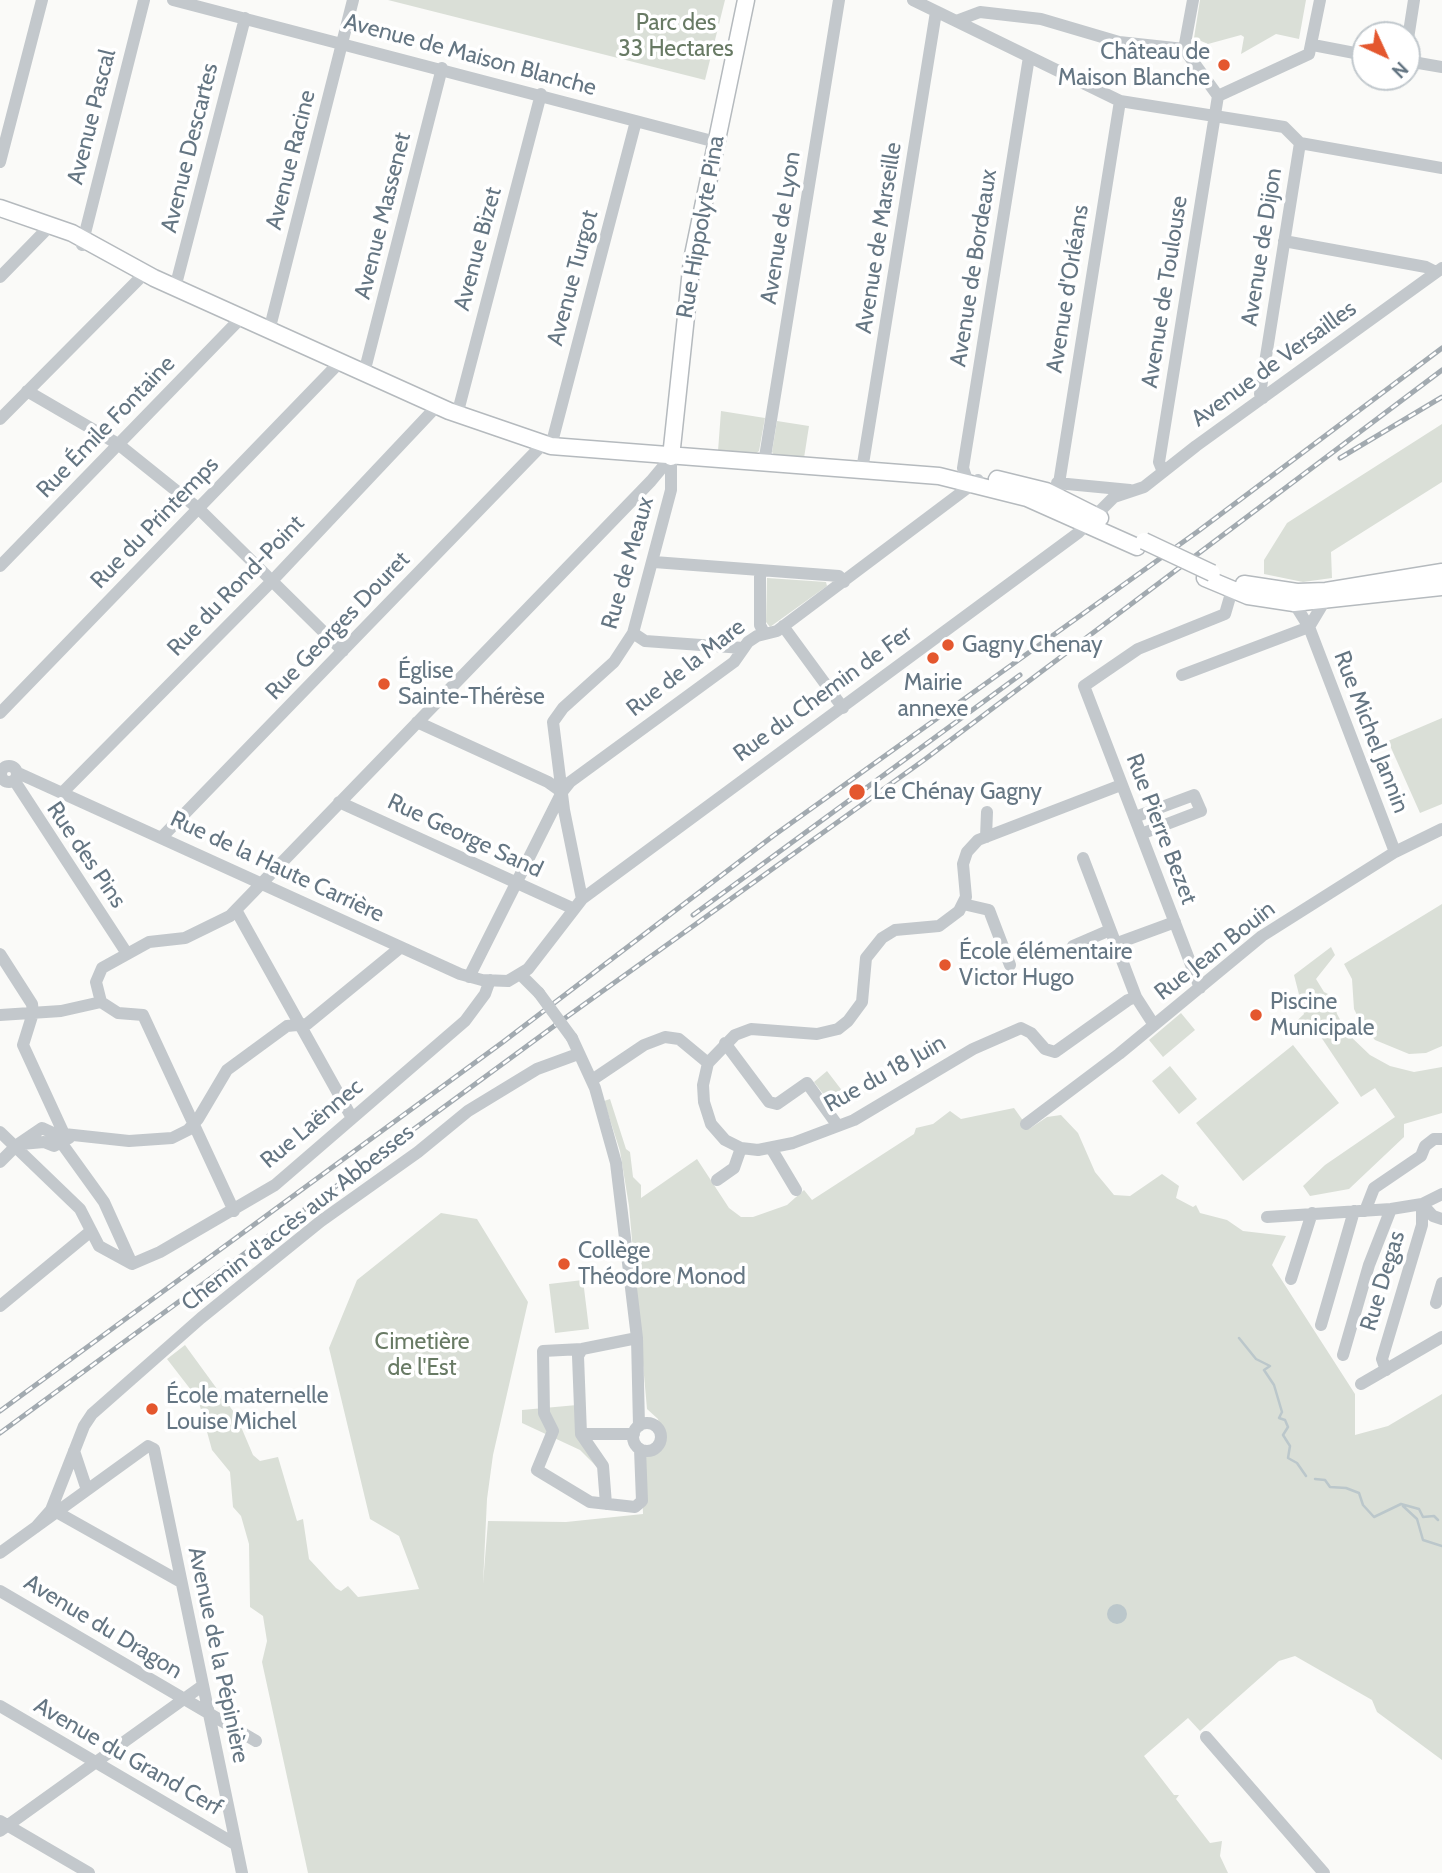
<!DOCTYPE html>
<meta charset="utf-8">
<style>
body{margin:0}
#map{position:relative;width:1442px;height:1873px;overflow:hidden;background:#fafaf8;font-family:Cabin,sans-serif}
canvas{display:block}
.north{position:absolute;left:1351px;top:21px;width:70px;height:70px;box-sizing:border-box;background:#fff;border:2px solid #c1c8cd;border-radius:50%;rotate:135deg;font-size:19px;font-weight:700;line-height:28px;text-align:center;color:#657683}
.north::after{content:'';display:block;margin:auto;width:24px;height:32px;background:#e4572e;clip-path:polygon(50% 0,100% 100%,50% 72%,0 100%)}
</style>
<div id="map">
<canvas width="1442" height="1873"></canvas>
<div class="north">N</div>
</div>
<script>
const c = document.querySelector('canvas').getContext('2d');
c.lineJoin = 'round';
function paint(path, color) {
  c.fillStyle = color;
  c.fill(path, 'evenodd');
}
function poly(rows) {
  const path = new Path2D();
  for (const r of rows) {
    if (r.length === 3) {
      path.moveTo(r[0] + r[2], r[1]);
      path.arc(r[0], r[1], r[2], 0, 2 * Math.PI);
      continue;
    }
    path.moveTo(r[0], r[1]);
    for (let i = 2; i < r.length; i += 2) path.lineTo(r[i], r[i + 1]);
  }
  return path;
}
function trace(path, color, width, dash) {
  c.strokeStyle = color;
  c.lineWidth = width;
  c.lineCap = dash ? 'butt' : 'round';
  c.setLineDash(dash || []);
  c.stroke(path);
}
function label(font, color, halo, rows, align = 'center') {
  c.font = font + ' Cabin,sans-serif';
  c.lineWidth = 7;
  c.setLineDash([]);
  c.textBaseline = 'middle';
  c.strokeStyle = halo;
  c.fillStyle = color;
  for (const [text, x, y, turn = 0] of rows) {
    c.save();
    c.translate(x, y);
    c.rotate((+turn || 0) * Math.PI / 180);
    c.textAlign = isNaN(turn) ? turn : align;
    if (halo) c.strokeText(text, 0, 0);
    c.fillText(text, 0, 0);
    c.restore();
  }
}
paint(poly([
 [388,0,725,0,705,80],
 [1200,0,1306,0,1299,39,1276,34,1241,54,1244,37,1241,35,1208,44,1194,38],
 [721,411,765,418,759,451,755,454,718,451],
 [777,421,809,426,804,458,775,456,772,452],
 [1442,424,1442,482,1331,552,1332,578,1303,582,1264,574,1264,560,1287,523],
 [767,578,826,582,827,586,770,627,766,622],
 [1442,718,1442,804,1420,813,1388,741],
 [1442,904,1442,1046,1426,1053,1409,1054,1375,1040,1362,1025,1354,1009,1352,979,1344,964],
 [1331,947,1335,955,1316,979,1324,992,1332,996,1337,1014,1348,1034,1370,1055,1390,1066,1414,1072,1442,1067,1442,1113,1404,1124,1404,1137,1349,1189,1310,1196,1303,1186,1325,1165,1395,1117,1375,1088,1361,1097,1321,1037,1322,1024,1310,1024,1296,1033,1285,1032,1304,1014,1294,975],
 [1181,1013,1195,1030,1163,1057,1149,1040],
 [1293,1045,1339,1103,1243,1181,1196,1123],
 [1170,1066,1197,1099,1179,1114,1152,1081],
 [827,1071,847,1097,834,1108,814,1082],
 [610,1099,626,1149,630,1152,633,1177,641,1185,641,1198,697,1159,729,1208,741,1217,753,1217,787,1205,804,1190,812,1200,914,1134,916,1128,933,1124,950,1111,961,1119,1014,1108,1029,1129,1047,1117,1061,1115,1078,1133,1095,1172,1114,1195,1130,1196,1162,1174,1179,1186,1176,1198,1193,1207,1196,1205,1200,1213,1227,1220,1243,1231,1286,1236,1272,1265,1355,1394,1355,1435,1388,1426,1442,1394,1442,1760,1377,1712,1372,1700,1295,1656,1279,1661,1200,1731,1188,1718,1144,1756,1174,1795,1179,1795,1176,1799,1210,1843,1222,1841,1220,1856,1228,1873,308,1873,262,1662,267,1641,263,1616,250,1607,249,1544,241,1516,233,1507,230,1472,212,1450,198,1399,167,1359,185,1345,236,1415,253,1455,260,1461,278,1457,297,1521,303,1519,309,1559,336,1588,341,1591,348,1586,358,1597,419,1589,399,1536,370,1519,329,1348,357,1280,441,1213,477,1219,528,1302,493,1455,487,1499,483,1584,488,1521,566,1522,643,1514,641,1457,652,1454,662,1435,658,1419,647,1409,629,1206,620,1151,604,1101],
 [583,1280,589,1329,555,1333,549,1284],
 [577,1405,596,1466,580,1450,522,1423,522,1410]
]), '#dadfd7');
paint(poly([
 [1117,1614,10]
]), '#bbc7cb');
trace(poly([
 [1239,1338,1256,1359,1270,1366,1264,1370,1274,1385,1282,1412,1279,1418,1285,1420,1288,1427,1283,1435,1290,1446,1288,1458,1297,1463,1306,1476],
 [1315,1479,1325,1480,1330,1487,1346,1488,1359,1493,1363,1505,1374,1517,1401,1504,1419,1509,1423,1517,1434,1516,1438,1520],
 [1403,1506,1417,1519,1423,1540,1442,1546]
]), '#bbc7cb', 2.5);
const major = poly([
 [0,208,72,233,154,278,449,411,551,446,939,476,1027,498,1137,547],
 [671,457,692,260,746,0],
 [997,479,1046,491,1100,518],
 [1205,578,1248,596,1294,603,1442,587],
 [1244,584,1297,592,1326,591,1442,572]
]);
trace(major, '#b5babe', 19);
trace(poly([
 [173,0,716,142],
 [913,0,1120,101,1284,127,1300,143,1442,168],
 [956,21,980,12,1041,19,1119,42,1184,49],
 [1313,45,1365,55],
 [1407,45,1414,0],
 [1407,61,1442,67],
 [1218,96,1309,54,1320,0],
 [0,162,42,0],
 [1284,241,1426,267,1436,272],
 [82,245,144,0],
 [0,277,44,232,48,223],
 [175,288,245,18],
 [269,331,353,0],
 [364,373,442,68],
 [27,391,118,444,199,509,343,651],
 [1263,398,1260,394,1300,143],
 [457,415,541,94],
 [0,419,145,273],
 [551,446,636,121],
 [764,463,839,0],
 [862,470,936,12],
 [1163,472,1159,462,1218,96,1184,49,1193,0],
 [968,483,963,468,1029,57],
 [1057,483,1130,490],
 [1056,502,1120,101],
 [654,562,839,576,844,582],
 [0,566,241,318],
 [760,570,760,625,764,633],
 [1294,603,1309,627,1395,852],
 [783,626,843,708],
 [1309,627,1324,602],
 [633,633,645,641,743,648],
 [1182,675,1309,627],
 [0,713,340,362],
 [417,722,548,782,562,792],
 [9,774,8],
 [18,773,460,974,482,980,508,981,528,969,582,899,1078,533,1114,497,1144,487,1196,446,1442,268],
 [14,780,126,952],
 [1121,785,978,840,967,852,963,864,966,897,959,911,939,926,895,930,882,938,866,958,862,1002,848,1021,838,1029,817,1034,751,1029,735,1035,708,1063,703,1085,704,1102,711,1124,725,1140,741,1148,758,1150,793,1143,854,1120,973,1049,1021,1028,1031,1033,1045,1049,1055,1052,1128,1000,1136,997,1154,1025],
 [62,793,271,582,437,406],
 [339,802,572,908],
 [1135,817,1194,795,1201,811,1141,834],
 [162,837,544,443],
 [986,837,987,812],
 [1083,858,1136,997],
 [582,899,564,810,553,722,563,708,614,662,633,633,671,490,671,457],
 [963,904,989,910,1010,965],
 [236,910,352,1118],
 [1115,944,1175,922],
 [1073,946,1110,930],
 [0,954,32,1004,33,1013],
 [522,976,539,993],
 [469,977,562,792,570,782,734,662,748,642,757,636,777,631,978,480],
 [1200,988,1084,686,1138,649,1225,614,1232,590],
 [33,1013,23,1045,64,1134,129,1141,172,1138,188,1130,198,1119,227,1070,287,1026,307,1024,401,947],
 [0,1015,61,1011,101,1002],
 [572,1038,595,1088,616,1163,637,1338,639,1426],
 [725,1043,769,1102,777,1104,807,1083,838,1126],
 [592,1080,644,1045,665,1037,679,1039,708,1063],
 [1026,1124,1119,1054,1262,936,1395,852,1442,829],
 [0,1132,80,1209,99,1246,132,1264],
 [21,1144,44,1142,54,1146,69,1138],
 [771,1148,796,1190],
 [0,1162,17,1145,42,1128,55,1134,104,1202,132,1264],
 [717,1180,734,1168,741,1148],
 [1422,1204,1433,1216,1442,1219],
 [234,1211,143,1015,118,1013,101,1002,96,982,102,968,149,942,185,938,230,916,651,481,671,457],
 [1365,1211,1374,1188,1421,1156,1425,1146,1434,1139,1442,1139],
 [1267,1217,1391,1209,1422,1204,1442,1194],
 [132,1264,160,1252,275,1185,465,1021,485,994,490,980],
 [1291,1279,1312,1213],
 [1436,1303,1442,1283],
 [0,1306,91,1231],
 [1321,1325,1354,1211],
 [637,1338,582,1349,543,1351,544,1413,553,1431,537,1470,590,1502,635,1507,642,1501,640,1449],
 [582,1349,578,1356,581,1434,603,1466,606,1504],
 [1343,1355,1369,1265,1391,1209],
 [1386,1370,1382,1359,1422,1225,1422,1204],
 [1361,1384,1442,1337],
 [647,1437,14],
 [581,1434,634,1434],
 [74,1451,87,1490],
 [53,1510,181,1582],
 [36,1527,51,1510,84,1426,92,1414,201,1318,321,1221,418,1152,468,1111,537,1069,578,1054],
 [0,1553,148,1446,154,1449,242,1873],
 [0,1591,256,1741],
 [0,1706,235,1844],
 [1206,1737,1324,1873],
 [0,1821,89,1873],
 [0,1831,202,1686]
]), '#c3c8cc', 12);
trace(major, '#fff', 16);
const rail = poly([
 [1340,458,1442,397],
 [693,915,1020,675],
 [0,1411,503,1042,773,836,1197,532,1442,348],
 [0,1433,561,1021,924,760,1442,370]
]);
trace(rail, '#a2aab0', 5);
trace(rail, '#fff', 2.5, [8]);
const majorBridge = poly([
 [1144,541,1212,573]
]);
trace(majorBridge, '#b5babe', 19, []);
trace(poly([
 [539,993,572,1038]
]), '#c3c8cc', 12);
trace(majorBridge, '#fff', 16);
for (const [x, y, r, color] of [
 [1224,65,7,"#e4572e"],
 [948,645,7,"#e4572e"],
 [933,658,7,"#e4572e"],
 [384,684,7,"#e4572e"],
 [857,792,9,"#e4572e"],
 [945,965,7,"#e4572e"],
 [1256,1015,7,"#e4572e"],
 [564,1264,7,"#e4572e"],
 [152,1409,7,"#e4572e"]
]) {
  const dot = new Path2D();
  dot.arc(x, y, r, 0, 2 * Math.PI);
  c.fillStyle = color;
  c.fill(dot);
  trace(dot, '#fff', 2.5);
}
label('23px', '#687a64', '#fff', [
 ["Parc des",676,23],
 ["33 Hectares",676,49],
 ["Cimetière",422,1342],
 ["de l'Est",422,1368]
]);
label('23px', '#657683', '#fff', [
 ["Château de",1210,52,"right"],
 ["Maison Blanche",1210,78,"right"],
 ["Gagny Chenay",962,645],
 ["Église",398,671],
 ["Sainte-Thérèse",398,697],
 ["Mairie",933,683,"center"],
 ["annexe",933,709,"center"],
 ["Le Chénay Gagny",873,792],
 ["École élémentaire",959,952],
 ["Victor Hugo",959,978],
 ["Piscine",1270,1002],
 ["Municipale",1270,1028],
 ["Collège",578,1251],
 ["Théodore Monod",578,1277],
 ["École maternelle",166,1396],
 ["Louise Michel",166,1422]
], 'left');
label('23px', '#657683', '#fff', [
 ["Avenue de Maison Blanche",470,55,15],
 ["Avenue Pascal",92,117,-76],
 ["Avenue Descartes",190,148,-76],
 ["Avenue Racine",291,160,-76],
 ["Avenue Massenet",383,216,-76],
 ["Rue Hippolyte Pina",701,227,-80],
 ["Avenue de Lyon",781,228,-81],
 ["Avenue de Marseille",879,238,-81],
 ["Avenue de Dijon",1262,247,-81],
 ["Avenue Bizet",478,249,-75],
 ["Avenue de Bordeaux",974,268,-81],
 ["Avenue Turgot",573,278,-75],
 ["Avenue d'Orléans",1068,289,-81],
 ["Avenue de Toulouse",1165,292,-81],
 ["Avenue de Versailles",1274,364,-36],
 ["Rue Émile Fontaine",106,427,-46],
 ["Rue du Printemps",155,523,-46],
 ["Rue de Meaux",628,563,-74],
 ["Rue du Rond-Point",236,586,-46],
 ["Rue Georges Douret",338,626,-46],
 ["Rue de la Mare",686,668,-38],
 ["Rue du Chemin de Fer",823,694,-36],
 ["Rue Michel Jannin",1371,732,69],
 ["Rue Pierre Bezet",1161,829,69],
 ["Rue George Sand",465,836,25],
 ["Rue des Pins",86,855,56],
 ["Rue de la Haute Carrière",277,867,25],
 ["Rue Jean Bouin",1215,951,-38],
 ["Rue du 18 Juin",885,1074,-29],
 ["Rue Laënnec",312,1124,-40],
 ["Chemin d'accès aux Abbesses",298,1218,-38],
 ["Rue Degas",1383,1281,-73],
 ["Avenue du Dragon",103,1627,31],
 ["Avenue de la Pépinière",218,1655,78],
 ["Avenue du Grand Cerf",128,1757,30]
]);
</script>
